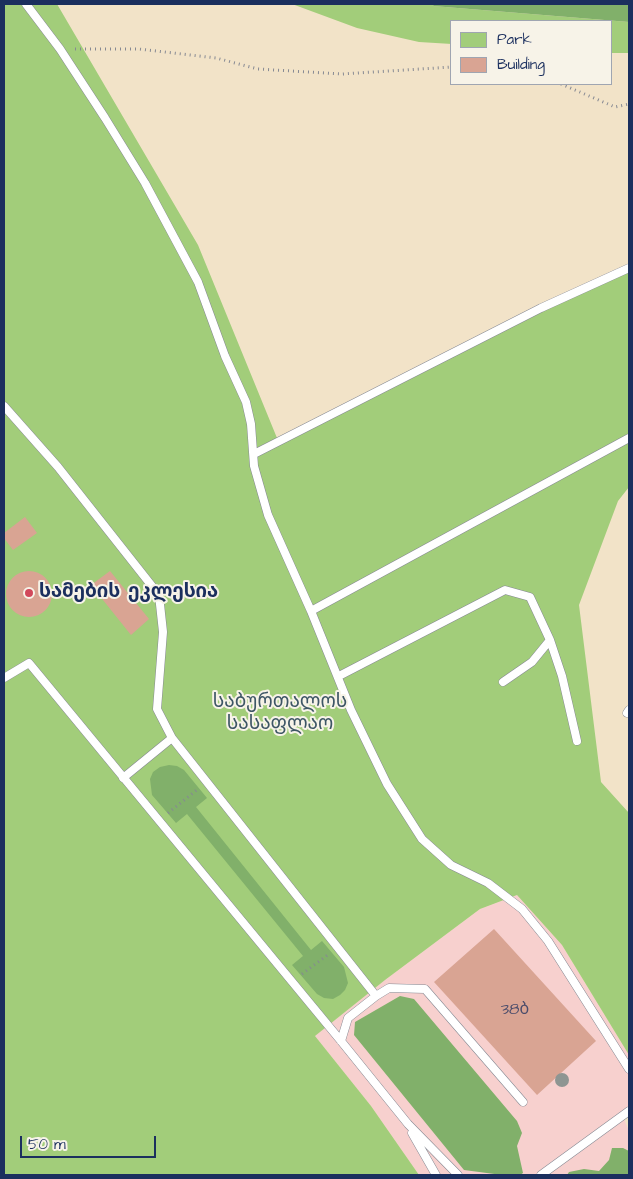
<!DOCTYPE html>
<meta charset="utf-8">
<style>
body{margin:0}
#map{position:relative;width:633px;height:1179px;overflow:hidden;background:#f2e3c8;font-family:"Architects Daughter",sans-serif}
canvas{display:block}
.frame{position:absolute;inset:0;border:5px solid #1b2f5e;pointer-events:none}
.legend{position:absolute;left:450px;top:20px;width:162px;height:65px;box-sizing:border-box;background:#f7f3e8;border:1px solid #9fa5b1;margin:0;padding:6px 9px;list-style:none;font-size:15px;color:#1b2f5e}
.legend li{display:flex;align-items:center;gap:10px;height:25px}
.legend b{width:25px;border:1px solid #9fa5b1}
.scale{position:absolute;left:20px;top:1136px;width:136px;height:22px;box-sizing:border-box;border:2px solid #1b2f5e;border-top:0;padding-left:6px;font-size:15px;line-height:18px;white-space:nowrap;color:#1b2f5e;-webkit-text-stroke:4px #f7f3e8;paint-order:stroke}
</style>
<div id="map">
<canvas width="633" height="1179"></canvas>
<div class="frame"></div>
<ul class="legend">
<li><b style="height:14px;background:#a2cd7a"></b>Park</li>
<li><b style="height:14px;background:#d9a493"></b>Building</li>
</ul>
<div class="scale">50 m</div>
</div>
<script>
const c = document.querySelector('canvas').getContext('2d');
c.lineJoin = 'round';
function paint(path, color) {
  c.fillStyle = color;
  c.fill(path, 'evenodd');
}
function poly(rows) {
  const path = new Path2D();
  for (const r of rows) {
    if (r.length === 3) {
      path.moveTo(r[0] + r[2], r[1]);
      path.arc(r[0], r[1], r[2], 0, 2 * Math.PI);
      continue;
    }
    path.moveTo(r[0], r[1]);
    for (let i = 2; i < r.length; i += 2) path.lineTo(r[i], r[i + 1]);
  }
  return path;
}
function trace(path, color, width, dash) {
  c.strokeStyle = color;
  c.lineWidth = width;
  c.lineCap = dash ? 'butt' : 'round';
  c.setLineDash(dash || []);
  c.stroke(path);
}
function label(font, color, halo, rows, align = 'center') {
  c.font = font + ' "Architects Daughter","Noto Sans Georgian",sans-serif';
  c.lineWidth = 4;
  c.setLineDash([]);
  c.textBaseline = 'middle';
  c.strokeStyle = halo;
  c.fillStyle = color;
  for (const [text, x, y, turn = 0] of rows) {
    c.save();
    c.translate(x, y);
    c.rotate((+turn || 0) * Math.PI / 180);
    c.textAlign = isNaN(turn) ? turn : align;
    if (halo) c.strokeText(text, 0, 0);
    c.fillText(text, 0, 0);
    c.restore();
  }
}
paint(poly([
 [517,895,562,945,629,1055,629,1116,624,1119,629,1131,629,1175,419,1175,371,1106,315,1036,385,980,480,909]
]), '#f7d0ce');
paint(poly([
 [4,4,57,4,198,245,277,438,533,308,629,265,629,487,618,501,579,605,601,782,629,813,629,1055,562,945,517,895,480,909,385,980,315,1036,371,1106,419,1175,4,1175],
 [292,4,434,4,433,6,629,22,629,53,612,53,612,21,452,21,452,44,419,42,357,28]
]), '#a2cd7a');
paint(poly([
 [434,4,629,4,629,22,433,6],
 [169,765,177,766,184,770,207,798,196,807,311,950,322,941,344,967,348,983,345,990,340,995,333,999,324,998,317,994,292,965,303,956,187,814,176,823,152,795,150,779,153,772,160,767],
 [400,996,414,999,517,1121,522,1133,517,1146,523,1173,520,1175,502,1175,464,1170,354,1035,355,1022],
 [612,1148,623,1148,629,1151,629,1175,567,1175,569,1172,584,1169,599,1171,609,1160]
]), '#81b06a');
paint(poly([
 [25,517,37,533,13,550,4,538,4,533],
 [29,594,23],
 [110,571,149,619,131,635,91,585],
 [494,929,596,1041,537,1095,434,982]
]), '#d9a493');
const lane = poly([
 [26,4,60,49,105,118,145,183,198,282,225,356,246,402,251,424,254,466,268,515,311,611,351,710,387,784,422,839,451,865,488,883,522,909,548,941,629,1069],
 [4,406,58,467,159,595,163,632,157,709,172,738,376,996],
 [254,454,541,308,629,268],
 [311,611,629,438],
 [550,640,562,676,577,741],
 [339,676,505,590,530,597,550,640,532,662,503,682],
 [4,678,29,663,341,1041,408,1124,458,1175],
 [627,713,629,710],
 [123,778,172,738],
 [341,1041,348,1018,376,996,389,988,425,989,523,1102],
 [412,1133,436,1175],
 [541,1175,629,1111]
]);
trace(lane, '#868993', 9);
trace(poly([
 [75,49,139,49,216,58,258,69,342,74,452,67],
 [561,84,615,107,629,104],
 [168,813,198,789],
 [302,974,329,954]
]), '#868993', 3, [1, 4]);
trace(lane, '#fff', 8);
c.fillStyle = '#8e9592';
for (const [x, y] of [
 [562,1080]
]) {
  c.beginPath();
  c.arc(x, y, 7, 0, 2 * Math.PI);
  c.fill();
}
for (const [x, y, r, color] of [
 [29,593,5,"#d1495b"]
]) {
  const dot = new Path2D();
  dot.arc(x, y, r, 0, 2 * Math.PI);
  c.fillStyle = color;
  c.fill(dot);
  trace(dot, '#f7f3e8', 2);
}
label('16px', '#4a4c6b', null, [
 ["38ბ",515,1011]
]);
label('bold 19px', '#1b2f5e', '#f7f3e8', [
 ["სამების ეკლესია",39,593]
], 'left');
label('19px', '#3d5665', '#f7f3e8', [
 ["საბურთალოს",280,703],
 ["სასაფლაო",280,725]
]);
</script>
